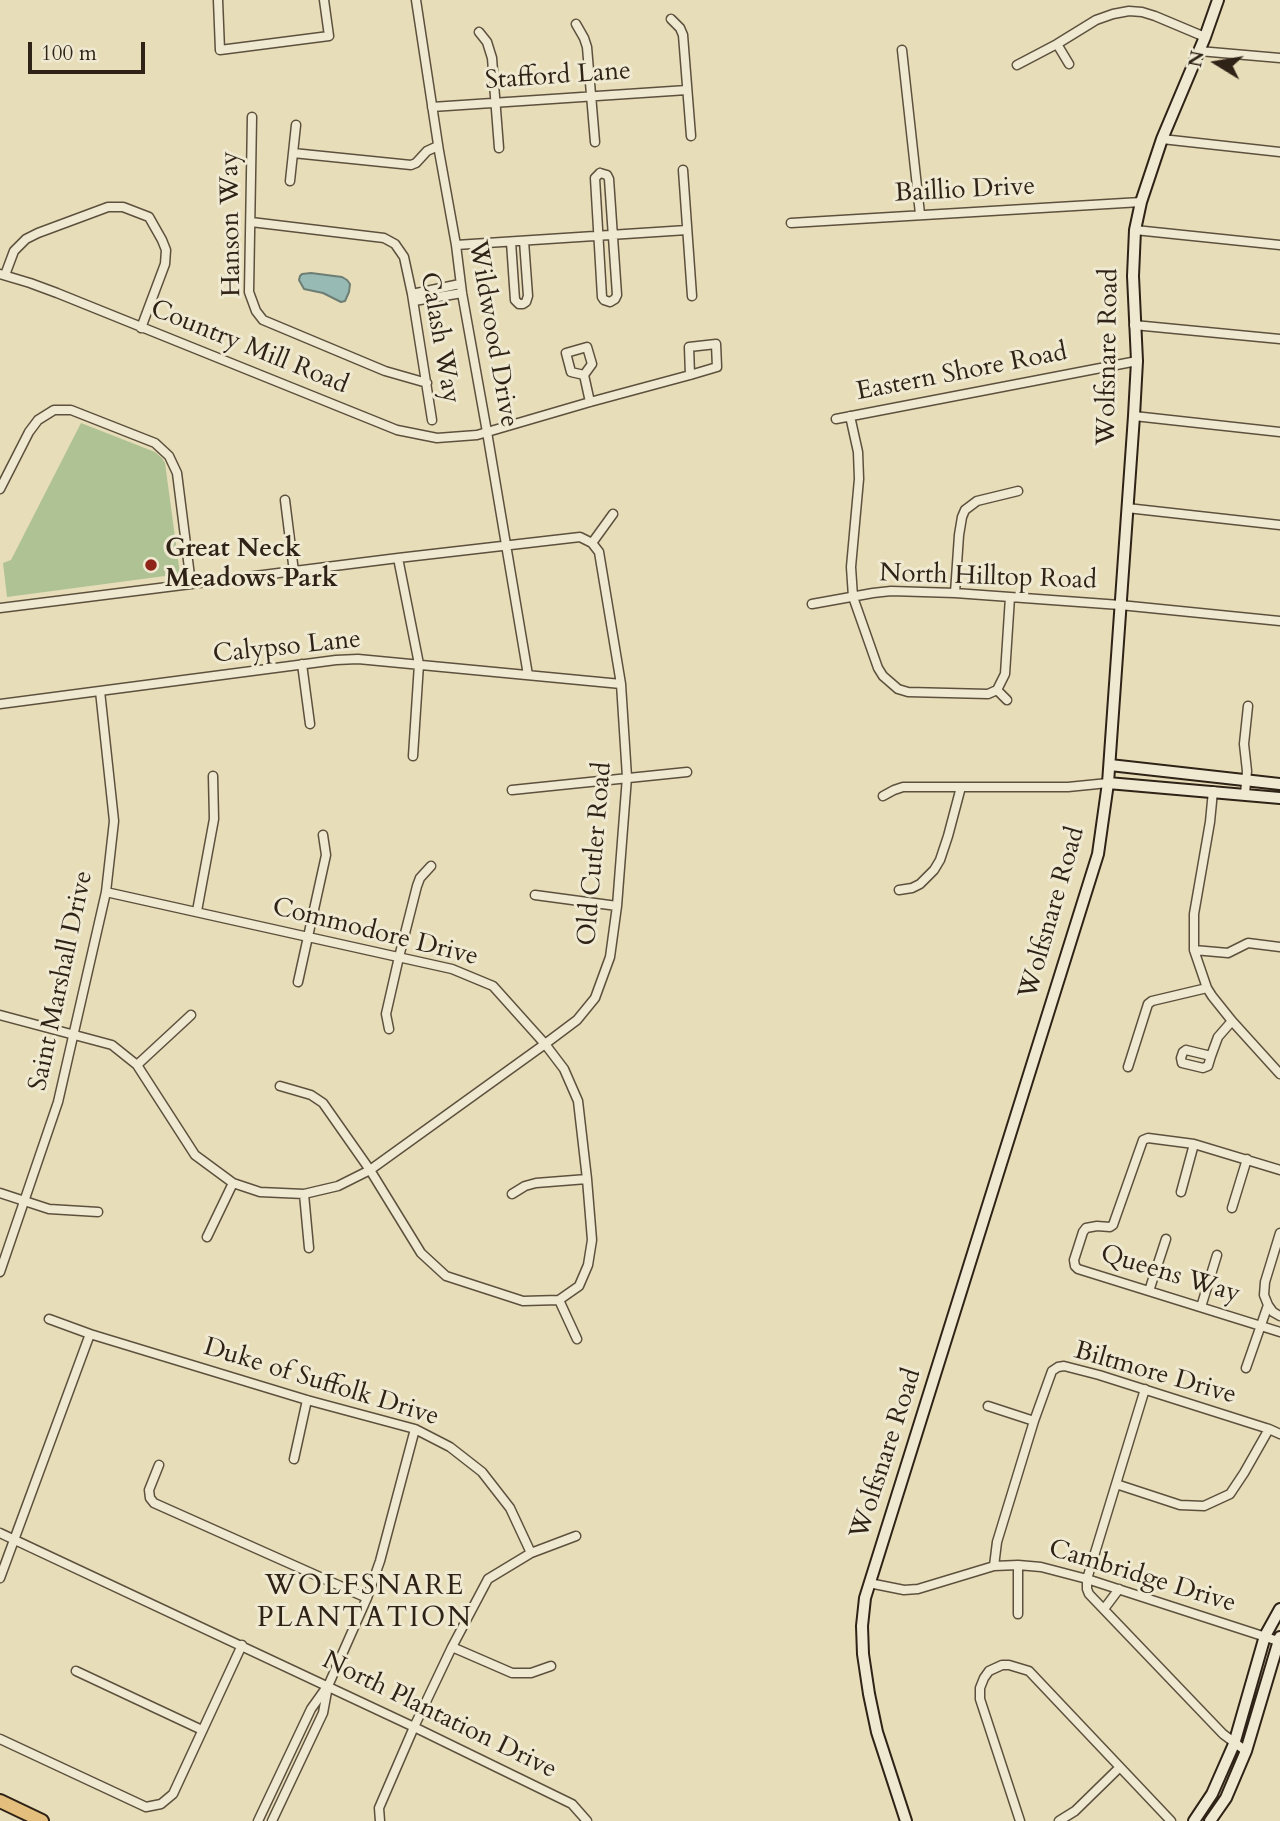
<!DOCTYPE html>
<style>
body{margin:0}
#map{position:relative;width:1280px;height:1821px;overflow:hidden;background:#e7ddb8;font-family:Cardo,serif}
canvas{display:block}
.north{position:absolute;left:1182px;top:28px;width:70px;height:70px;-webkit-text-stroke:5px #efe9d1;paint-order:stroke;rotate:281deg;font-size:19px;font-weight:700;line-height:28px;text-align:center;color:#2f2216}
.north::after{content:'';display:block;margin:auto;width:24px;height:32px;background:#2f2216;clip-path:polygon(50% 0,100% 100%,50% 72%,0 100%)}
.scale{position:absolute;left:28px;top:42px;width:117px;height:32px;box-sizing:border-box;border:4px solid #2f2216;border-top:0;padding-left:9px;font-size:21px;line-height:24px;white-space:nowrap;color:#2f2216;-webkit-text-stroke:5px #efe9d1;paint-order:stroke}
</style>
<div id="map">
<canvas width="1280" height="1821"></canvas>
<div class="north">N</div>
<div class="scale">100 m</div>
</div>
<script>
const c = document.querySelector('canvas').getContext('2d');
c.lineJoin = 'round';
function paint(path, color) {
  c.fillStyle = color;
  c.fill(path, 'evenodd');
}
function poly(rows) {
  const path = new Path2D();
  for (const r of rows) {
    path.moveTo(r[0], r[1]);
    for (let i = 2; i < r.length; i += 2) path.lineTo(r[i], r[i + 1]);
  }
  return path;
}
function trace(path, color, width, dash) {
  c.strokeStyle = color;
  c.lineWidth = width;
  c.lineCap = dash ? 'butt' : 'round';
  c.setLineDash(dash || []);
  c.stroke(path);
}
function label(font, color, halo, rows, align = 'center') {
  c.font = font + ' Cardo,serif';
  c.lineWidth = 6;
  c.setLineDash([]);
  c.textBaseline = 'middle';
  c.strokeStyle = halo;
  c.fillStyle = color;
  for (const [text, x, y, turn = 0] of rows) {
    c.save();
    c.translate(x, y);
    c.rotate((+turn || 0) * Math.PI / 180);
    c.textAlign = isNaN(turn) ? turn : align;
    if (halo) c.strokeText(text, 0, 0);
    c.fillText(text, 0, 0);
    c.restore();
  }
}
paint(poly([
 [81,423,155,452,162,458,165,463,180,574,7,597,3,563,11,560]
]), '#afc294');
const water = poly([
 [311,273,342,277,347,280,350,284,349,292,345,301,341,302,323,293,304,289,299,280,300,276,302,274,311,273]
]);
paint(water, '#97bbb4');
trace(water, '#6d7e75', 2);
const street = poly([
 [218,0,220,50,329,36,324,0],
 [416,0,439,151,456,245,462,293,487,432,528,675],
 [671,19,680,28,683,35,691,136],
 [576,24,584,38,587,47,595,142],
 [479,32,487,42,492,58,499,148],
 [1057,44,1069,64],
 [902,50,920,214],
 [1199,51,1280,58],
 [1017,65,1057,44,1096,20,1113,14,1129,11,1142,12,1155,16,1205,37],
 [432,107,687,90],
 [252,117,249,292,256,311,263,320,385,371,427,383],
 [1162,139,1280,152],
 [293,153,411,165,416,163,427,151,438,146],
 [683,170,692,296],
 [600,173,607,175,609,179,617,295,615,299,610,302,604,300,602,297,595,178,600,173],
 [290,181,296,125],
 [251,222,384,238,395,244,404,257,412,294,432,420],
 [791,223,1141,202],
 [1135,230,1280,245],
 [511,242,515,300,519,304,523,304,526,302,528,296,524,241],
 [456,245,687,230],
 [0,274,30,283,57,293,397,430,437,438,477,435,590,402,690,375,717,367,716,344,689,347,690,375],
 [5,275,14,251,26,239,38,233,108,207,123,207,149,217,162,240,166,250,165,264,141,328],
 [412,294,460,284],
 [414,301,462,293],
 [1134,325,1280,339],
 [584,375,571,372,566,353,587,347,592,364,584,375,590,402],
 [850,416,858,452,859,479,851,567,853,597,878,668,883,676,898,689,908,692,988,694,997,690,1005,674,1010,597],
 [1134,416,1280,432],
 [836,419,1137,361],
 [0,489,29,432,38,420,54,410,71,410,155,443,169,456,177,473,191,584],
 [285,500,294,572],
 [1127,508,1280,525],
 [592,543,613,514],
 [398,558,419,664,413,756],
 [955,593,959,535,962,517,965,510,977,501,1018,491],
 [812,604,873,593,891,591,955,593,1120,605,1280,621],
 [0,608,398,558,580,537,592,543,599,552,621,684,627,777,617,906,610,957,595,998,577,1020,545,1044,370,1170,338,1186,304,1194,260,1192,233,1183,195,1155,137,1065,112,1045,0,1015],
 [302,664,310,724],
 [997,690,1007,700],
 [0,704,336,660,358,659,621,684],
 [512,790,687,772],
 [1213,791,1210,822,1194,914,1194,950,1207,988,1212,996,1232,1021,1280,1074],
 [1245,794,1247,771,1244,744,1248,706],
 [883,796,894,790,903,787,1068,787,1108,783],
 [899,890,912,888,920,884,934,870,940,860,948,836,961,787],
 [106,892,452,969,493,986,545,1044,564,1069,578,1101,587,1179,592,1240,588,1265,579,1286,559,1300,523,1301,446,1276,421,1253,370,1170,323,1103,311,1095,280,1086],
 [535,895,617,906],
 [197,911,214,819,213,776],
 [1194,950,1228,953,1248,943,1280,947],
 [298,982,326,855,323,835],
 [389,1029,386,1014,399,957,417,886,420,878,431,866],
 [1186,1050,1211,1056,1208,1066,1203,1068,1182,1063,1181,1058,1183,1052,1186,1050],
 [1211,1056,1218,1037,1232,1021],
 [137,1065,191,1015],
 [1128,1067,1148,1004,1152,1001,1207,988],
 [1280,1170,1194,1144,1148,1138,1143,1140,1113,1225,1110,1227,1097,1226,1086,1228,1083,1232,1074,1260,1075,1266,1078,1269,1280,1332],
 [1181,1192,1194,1144],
 [0,1193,49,1209,98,1212],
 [304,1194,309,1248],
 [512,1194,525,1186,536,1183,587,1179],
 [1232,1208,1247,1159],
 [1280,1233,1265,1282,1264,1295,1268,1305,1273,1312,1280,1316],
 [207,1237,233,1183],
 [0,1272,58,1102,106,892,114,821,100,691],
 [1149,1291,1166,1239],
 [559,1300,577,1339],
 [1201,1307,1217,1255],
 [49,1319,90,1334,307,1400,415,1429,450,1447,482,1472,510,1508,531,1553],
 [1246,1368,1268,1305],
 [1145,1389,1087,1579,1087,1589,1089,1594,1223,1734,1246,1751],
 [988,1406,1034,1421],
 [294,1459,307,1400],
 [159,1465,149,1490,150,1498,154,1503,367,1598],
 [1116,1484,1180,1505,1204,1506,1230,1494,1244,1473,1269,1429],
 [0,1533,414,1727,572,1804,587,1821],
 [994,1566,997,1542,1034,1421,1052,1371,1058,1367,1064,1366,1099,1375,1269,1429,1280,1434],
 [0,1578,90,1334],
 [869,1583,904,1590,918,1589,994,1566,1018,1565,1041,1567,1087,1579,1278,1641],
 [1104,1609,1119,1589],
 [1018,1614,1018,1565],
 [452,1647,512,1673,531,1673,551,1666],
 [76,1671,202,1730],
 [0,1739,146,1807,161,1804,173,1794,242,1645],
 [258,1821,311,1709,326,1688],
 [272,1821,323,1713,328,1686,367,1598,380,1561,415,1429],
 [380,1821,379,1808,414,1727,452,1647,488,1579,531,1553,576,1536],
 [1020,1821,980,1699,980,1688,984,1678,989,1671,1002,1665,1009,1665,1029,1671,1171,1821],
 [1059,1821,1075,1811,1119,1768]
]);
const secondary = poly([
 [1110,765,1280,784],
 [1108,783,1280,798],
 [906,1821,877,1732,869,1694,863,1654,862,1626,865,1598,1098,854,1108,783,1134,416,1137,361,1133,276,1135,230,1141,202,1162,139,1205,37,1218,0],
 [1194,1821,1212,1794,1234,1744,1265,1636,1280,1609],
 [1210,1821,1226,1798,1246,1751,1280,1637]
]);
const primary = poly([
 [0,1801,42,1821]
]);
trace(street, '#5d513e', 11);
trace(secondary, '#2f2216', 14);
trace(primary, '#2f2216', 16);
trace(street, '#efe9d1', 8);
trace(secondary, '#efe9d1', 10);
trace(primary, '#e4be7c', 12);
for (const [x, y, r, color] of [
 [151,565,7,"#8f2418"]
]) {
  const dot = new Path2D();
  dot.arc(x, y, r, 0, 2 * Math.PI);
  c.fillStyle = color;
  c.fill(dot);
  trace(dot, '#efe9d1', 2.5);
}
label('26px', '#2f2216', '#efe9d1', [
 ["Stafford Lane",558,77,-4],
 ["Baillio Drive",965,191,-3],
 ["Hanson Way",232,224,-91],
 ["Wildwood Drive",492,334,80],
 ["Calash Way",439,338,80],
 ["Country Mill Road",249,348,22],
 ["Wolfsnare Road",1109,357,-89],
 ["Eastern Shore Road",962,373,-11],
 ["North Hilltop Road",988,578,2],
 ["Calypso Lane",287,648,-6],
 ["Old Cutler Road",596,854,-85],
 ["Wolfsnare Road",1053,913,-74],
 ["Commodore Drive",375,933,14],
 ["Saint Marshall Drive",62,981,-78],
 ["Queens Way",1170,1275,17],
 ["Biltmore Drive",1155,1374,16],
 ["Duke of Suffolk Drive",321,1383,17],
 ["Wolfsnare Road",887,1454,-72],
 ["Cambridge Drive",1142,1577,17],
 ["North Plantation Drive",439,1716,26]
]);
label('bold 26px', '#2f2216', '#efe9d1', [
 ["Great Neck",165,550],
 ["Meadows Park",165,580]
], 'left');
c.letterSpacing = '2px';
label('28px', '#2f2216', '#efe9d1', [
 ["WOLFSNARE",365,1588],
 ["PLANTATION",365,1620]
]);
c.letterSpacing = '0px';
</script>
